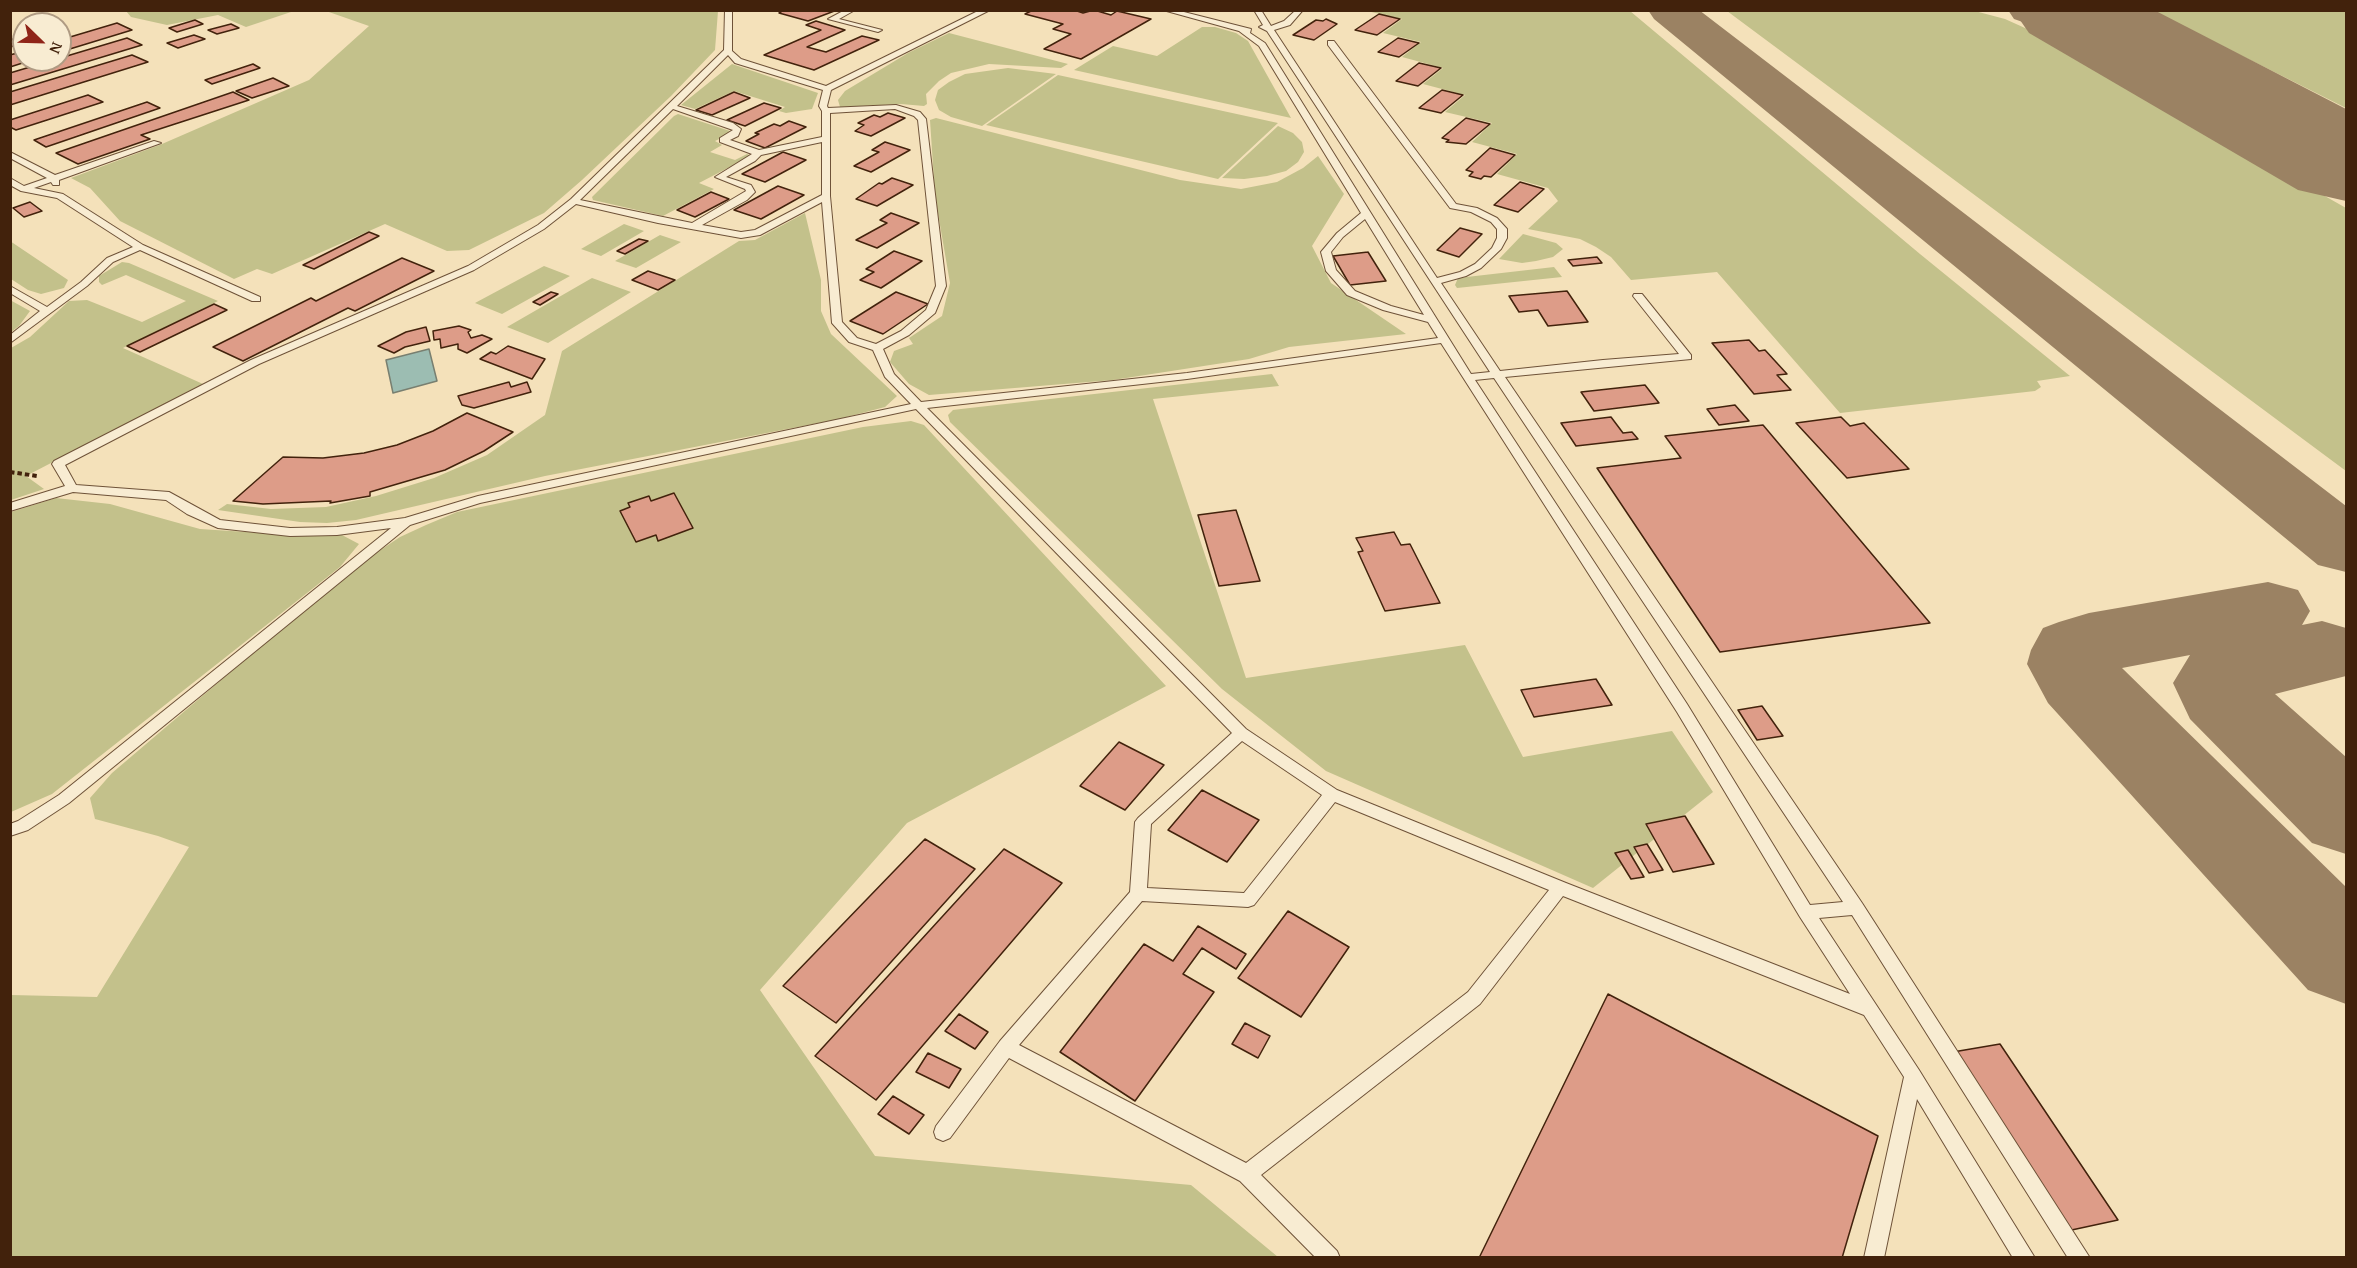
<!DOCTYPE html>
<style>
body{margin:0}
#map{position:relative;width:2357px;height:1268px;overflow:hidden;background:#f4e1ba;font-family:"Gentium Book Plus",serif}
canvas{display:block}
.frame{position:absolute;inset:0;border:12px solid #42220c;pointer-events:none}
.north{position:absolute;left:12px;top:12px;width:60px;height:60px;box-sizing:border-box;background:#f8ecd2;border:2px solid #af9b83;border-radius:50%;rotate:113deg;font-size:16px;font-weight:700;line-height:24px;text-align:center;color:#42220c}
.north::after{content:'';display:block;margin:auto;width:21px;height:27px;background:#8f2418;clip-path:polygon(50% 0,100% 100%,50% 72%,0 100%)}
</style>
<div id="map">
<canvas width="2357" height="1268"></canvas>
<div class="frame"></div>
<div class="north">N</div>
</div>
<script>
const c = document.querySelector('canvas').getContext('2d');
c.lineJoin = 'round';
function paint(path, color) {
  c.fillStyle = color;
  c.fill(path, 'evenodd');
}
function poly(rows) {
  const path = new Path2D();
  for (const r of rows) {
    path.moveTo(r[0], r[1]);
    for (let i = 2; i < r.length; i += 2) path.lineTo(r[i], r[i + 1]);
  }
  return path;
}
function trace(path, color, width, dash) {
  c.strokeStyle = color;
  c.lineWidth = width;
  c.lineCap = dash ? 'butt' : 'round';
  c.setLineDash(dash || []);
  c.stroke(path);
}
paint(poly([
 [1971,10,2005,19,2045,37,2346,208,2346,471,1727,11],
 [126,11,294,11,246,27,218,15,167,25,131,17],
 [326,11,718,11,715,50,671,96,582,180,544,213,469,250,447,251,385,224,272,274,257,269,234,279,120,221,90,188,71,178,162,144,309,80,369,26],
 [1367,11,1630,11,1920,254,2070,376,2037,381,2041,387,2035,391,1840,413,1717,272,1631,280,1611,257,1596,247,1580,239,1528,229,1558,201,1548,188,1497,174,1517,154,1472,142,1492,123,1445,112,1465,95,1423,84,1443,68,1402,57,1421,42,1383,33,1402,19],
 [2153,11,2346,11,2346,108],
 [1202,27,1215,27,1236,33,1248,41,1291,118,1074,70,1113,46,1157,56],
 [949,33,1068,64,1061,68,989,64,951,73,939,81,926,94,927,104,924,106,901,104,840,107,838,100,845,91,908,53],
 [732,64,818,93,812,109,786,113,779,111,785,107,734,91,695,109,681,105],
 [1008,68,1056,74,982,126,951,117,939,110,935,100,938,90,949,82,965,74],
 [1058,75,1278,123,1218,179,986,125],
 [678,114,730,131,730,134,715,141,722,145,710,152,735,160,747,154,751,156,699,183,714,189,663,216,593,200,592,197,674,116],
 [936,118,1180,180,1241,189,1277,182,1303,168,1318,156,1344,194,1312,246,1331,283,1406,334,1289,347,1249,359,1113,380,929,395,909,384,890,362,894,351,913,344,909,338,942,316,950,283,935,196,930,120],
 [1278,126,1293,133,1302,142,1304,152,1298,162,1286,171,1267,176,1244,179,1222,178],
 [805,213,821,280,821,311,831,334,897,396,885,407,839,419,545,476,356,520,327,523,300,522,218,510,227,504,271,509,326,507,376,496,434,478,487,455,545,415,562,351,739,241,755,240],
 [624,224,644,231,601,256,581,249],
 [1523,234,1556,243,1563,249,1553,257,1536,261,1522,263,1499,259],
 [660,235,681,242,636,268,615,261],
 [10,241,68,280,64,288,41,294,28,290,11,279],
 [122,262,129,263,218,301,123,348,203,384,26,476,44,489,11,500,11,348,30,337,69,301,87,300,142,322,186,301,126,275,102,285,99,282,99,276],
 [544,266,570,276,502,314,475,303],
 [1554,267,1562,277,1457,288,1455,285,1458,278],
 [592,278,631,292,548,343,507,327],
 [10,300,30,311,19,326,11,332],
 [1272,374,1279,386,1153,399,1246,678,1465,645,1523,757,1672,731,1713,792,1593,888,1326,771,1222,689,950,422,948,415,953,410,961,409],
 [911,421,924,425,1166,686,907,823,760,990,875,1156,1191,1185,1278,1257,11,1258,11,995,97,997,189,847,158,836,95,819,90,798,112,773,349,571,400,537,426,525,457,512,863,427],
 [56,498,110,504,200,529,308,536,342,535,359,544,340,567,52,794,11,812,11,512]
]), '#c3c18b');
const water = poly([
 [429,349,437,381,393,393,386,360,429,349]
]);
paint(water, '#9cbdb2');
trace(water, '#787f70', 1.5);
paint(poly([
 [1648,10,1699,10,2346,506,2346,572,2318,565,1654,19,1648,10],
 [2008,10,2077,10,2113,22,2181,52,2188,62,2181,72,2164,76,2147,72,2081,42,2014,19,2008,10],
 [2268,582,2298,590,2310,611,2302,625,2322,621,2346,628,2346,676,2275,694,2346,757,2346,854,2312,843,2190,719,2173,683,2190,655,2122,668,2346,887,2346,1004,2308,990,2048,703,2027,664,2031,650,2043,628,2059,622,2089,613,2268,582]
]), '#9b8263');
paint(poly([
 [2013,10,2154,10,2346,109,2346,201,2298,190,2029,33,2013,10]
]), '#9b8263');
const building = poly([
 [784,10,837,10,808,21,779,13,784,10],
 [1033,10,1074,10,1083,13,1094,10,1111,15,1117,11,1151,19,1081,59,1044,49,1071,34,1053,29,1063,24,1025,14,1033,10],
 [1379,14,1400,19,1377,35,1355,30,1379,14],
 [1326,19,1337,24,1314,40,1293,35,1316,20,1323,21,1326,19],
 [195,20,203,24,177,32,169,28,195,20],
 [816,21,845,30,807,47,826,52,862,36,879,40,814,70,764,55,821,30,806,25,816,21],
 [117,23,132,30,60,52,60,40,117,23],
 [231,24,239,28,217,34,208,30,231,24],
 [194,35,205,39,178,48,167,43,194,35],
 [24,36,24,43,10,47,10,40,24,36],
 [127,38,142,45,10,85,10,73,127,38],
 [1398,38,1419,43,1399,57,1378,52,1398,38],
 [24,51,24,60,32,60,10,67,10,55,24,51],
 [132,55,148,62,10,105,10,92,132,55],
 [1419,63,1441,68,1418,86,1396,81,1419,63],
 [253,64,260,68,212,84,205,80,253,64],
 [273,78,289,86,252,98,236,91,273,78],
 [1442,90,1463,95,1441,113,1419,108,1442,90],
 [233,92,249,100,141,135,150,139,78,164,56,153,233,92],
 [734,92,750,98,712,115,696,110,734,92],
 [88,95,103,102,16,130,10,127,10,120,88,95],
 [147,102,160,108,46,147,34,140,147,102],
 [764,103,781,108,745,126,727,120,764,103],
 [888,113,905,118,871,136,855,131,864,125,858,123,874,115,880,117,888,113],
 [1466,118,1490,124,1466,144,1446,142,1449,140,1442,138,1466,118],
 [789,121,806,127,765,148,746,141,759,134,755,133,774,124,780,126,789,121],
 [885,142,910,150,871,172,854,166,879,152,872,150,885,142],
 [1490,148,1515,155,1491,177,1484,176,1481,179,1469,176,1473,172,1466,170,1490,148],
 [783,152,806,160,765,182,742,174,783,152],
 [892,178,913,185,877,206,856,199,879,183,882,184,892,178],
 [1520,182,1544,189,1518,212,1494,205,1520,182],
 [778,186,804,195,761,219,734,210,778,186],
 [711,192,729,199,695,217,677,210,711,192],
 [30,202,42,211,24,217,13,208,30,202],
 [891,213,919,223,877,248,856,240,887,223,880,220,891,213],
 [1460,228,1482,234,1459,257,1437,250,1460,228],
 [369,232,379,236,314,269,303,265,369,232],
 [639,239,648,241,625,254,617,251,639,239],
 [894,251,922,261,881,288,860,280,874,272,866,269,894,251],
 [1368,252,1386,281,1350,285,1333,256,1368,252],
 [1597,257,1602,263,1573,266,1568,260,1597,257],
 [402,258,434,271,355,311,348,308,243,361,213,347,311,298,316,301,402,258],
 [648,271,675,280,658,290,632,280,648,271],
 [1567,291,1588,322,1548,326,1538,310,1519,312,1509,296,1567,291],
 [551,292,558,294,540,305,533,302,551,292],
 [896,292,928,304,883,334,850,321,896,292],
 [214,304,227,310,140,352,127,346,214,304],
 [459,326,471,330,468,332,471,338,482,335,492,339,467,353,458,349,458,344,441,348,440,339,434,340,433,331,459,326],
 [426,327,430,341,405,347,394,353,378,346,406,332,426,327],
 [1749,340,1759,351,1765,350,1787,374,1777,375,1791,390,1754,394,1712,343,1749,340],
 [508,346,545,359,532,379,480,359,491,352,496,354,508,346],
 [509,382,511,387,527,382,531,392,474,408,462,405,458,396,509,382],
 [1645,385,1659,403,1594,411,1581,392,1645,385],
 [1735,405,1749,421,1719,425,1707,409,1735,405],
 [467,413,513,432,484,451,445,470,370,492,370,496,330,503,331,501,263,504,233,501,283,457,323,458,364,453,397,445,433,431,467,413],
 [1611,417,1623,433,1632,432,1638,439,1576,446,1561,423,1611,417],
 [1841,417,1850,426,1864,423,1909,469,1847,478,1796,423,1841,417],
 [1763,425,1930,623,1720,652,1597,468,1681,458,1665,436,1763,425],
 [674,493,693,528,658,541,656,535,636,542,620,511,630,507,628,503,649,496,651,501,674,493],
 [1236,510,1260,581,1219,586,1198,515,1236,510],
 [1394,532,1401,545,1410,544,1440,603,1385,611,1358,552,1363,551,1356,538,1394,532],
 [1596,679,1612,705,1534,717,1521,690,1596,679],
 [1762,706,1783,736,1757,740,1738,710,1762,706],
 [1119,742,1164,765,1125,810,1080,786,1119,742],
 [1202,790,1259,820,1227,862,1168,830,1202,790],
 [1685,816,1714,864,1673,872,1646,824,1685,816],
 [925,839,975,869,836,1023,783,986,925,839],
 [1647,844,1663,870,1649,873,1634,847,1647,844],
 [1004,849,1062,883,876,1100,815,1056,1004,849],
 [1628,850,1644,877,1631,879,1615,853,1628,850],
 [1288,911,1349,947,1301,1017,1238,978,1288,911],
 [1198,926,1246,954,1236,969,1202,948,1183,974,1214,992,1135,1101,1060,1052,1144,944,1173,961,1198,926],
 [1608,994,1878,1136,1842,1258,1479,1258,1608,994],
 [959,1014,988,1032,975,1049,945,1031,959,1014],
 [1245,1023,1270,1036,1258,1058,1232,1044,1245,1023],
 [2000,1044,2118,1220,2067,1231,1953,1052,2000,1044],
 [928,1053,961,1069,949,1088,916,1072,928,1053],
 [893,1096,924,1115,909,1134,878,1114,893,1096]
]);
paint(building, '#dd9c88');
trace(building, '#42220c', 1.5);
const lane = poly([
 [725,10,732,10,732,51,741,59,826,86,980,10,990,10,831,90,827,106,828,108,896,105,920,112,926,119,946,286,935,313,909,335,883,349,894,374,921,402,1187,373,1438,338,1428,322,1383,310,1347,295,1326,271,1321,252,1337,233,1361,213,1259,46,1239,31,1163,10,1176,10,1251,29,1250,33,1265,43,1471,374,1490,372,1267,31,1259,27,1263,25,1254,10,1261,10,1271,26,1284,21,1296,10,1303,10,1290,25,1274,30,1437,278,1460,272,1475,264,1492,248,1497,238,1497,229,1491,222,1471,212,1450,208,1328,45,1328,41,1334,41,1456,204,1477,208,1497,218,1507,229,1507,238,1501,249,1481,268,1466,276,1441,283,1500,371,1603,360,1679,354,1633,296,1634,294,1642,294,1691,355,1691,359,1505,377,1862,903,2090,1258,2068,1258,1852,915,1819,918,1919,1070,2035,1258,2013,1258,1917,1099,1884,1258,1864,1258,1904,1077,1864,1015,1563,896,1480,1004,1261,1175,1337,1251,1340,1258,1316,1258,1240,1181,1009,1058,950,1138,943,1141,936,1138,934,1132,936,1126,1000,1041,1130,892,1135,822,1138,818,1232,733,916,409,480,503,410,525,69,803,28,830,10,836,10,824,18,821,59,795,391,528,337,535,290,536,218,528,187,514,166,500,73,492,10,511,10,503,65,486,52,464,54,461,251,360,468,266,538,225,571,199,724,50,725,10],
 [728,55,735,63,823,90,819,106,822,111,822,137,759,150,730,140,738,136,741,129,733,123,677,106,728,55],
 [673,109,733,130,720,138,720,142,752,154,715,177,745,189,746,191,692,223,580,200,673,109],
 [895,109,914,116,918,120,936,286,926,310,901,331,876,344,857,338,842,322,830,196,830,113,895,109],
 [822,142,822,195,755,230,741,232,702,225,747,200,755,192,751,185,726,177,755,161,761,155,822,142],
 [822,202,832,323,849,342,873,350,885,377,911,404,478,496,405,518,337,527,290,528,220,520,169,492,76,485,65,465,259,364,474,270,544,229,576,204,658,223,741,238,760,235,822,202],
 [1365,219,1424,315,1391,306,1355,291,1336,270,1331,252,1343,237,1365,219],
 [1441,343,1677,712,1800,917,1850,994,1566,883,1337,790,1246,729,927,408,1187,379,1441,343],
 [1494,378,1843,902,1810,905,1687,704,1475,380,1494,378],
 [1242,741,1322,795,1244,893,1147,888,1151,824,1242,741],
 [1335,802,1549,890,1468,992,1246,1163,1019,1045,1142,901,1248,907,1254,905,1335,802],
 [845,10,855,10,839,19,882,30,878,32,828,19,845,10],
 [154,141,161,143,59,180,59,185,53,185,51,182,34,188,63,194,143,245,260,297,260,301,252,301,140,250,113,262,87,286,10,343,10,335,40,311,10,293,10,286,47,307,81,282,107,258,133,247,57,198,21,191,10,185,10,178,24,186,47,178,10,158,10,152,55,175,154,141]
]);
trace(lane, '#6e5238', 2);
trace(poly([
 [10,472,37,476]
]), '#42220c', 4, [4.5, 3]);
paint(lane, '#f8ecd2');
</script>
